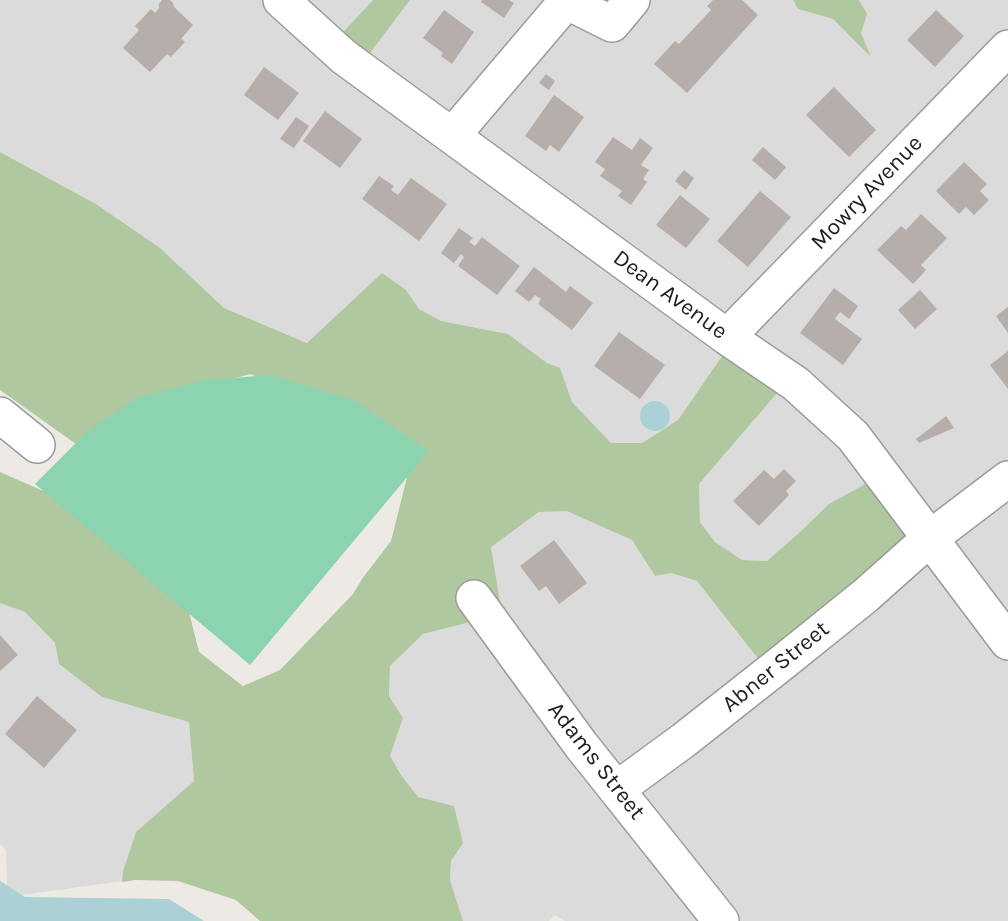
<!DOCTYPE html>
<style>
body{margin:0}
canvas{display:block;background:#edeae5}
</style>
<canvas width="1008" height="921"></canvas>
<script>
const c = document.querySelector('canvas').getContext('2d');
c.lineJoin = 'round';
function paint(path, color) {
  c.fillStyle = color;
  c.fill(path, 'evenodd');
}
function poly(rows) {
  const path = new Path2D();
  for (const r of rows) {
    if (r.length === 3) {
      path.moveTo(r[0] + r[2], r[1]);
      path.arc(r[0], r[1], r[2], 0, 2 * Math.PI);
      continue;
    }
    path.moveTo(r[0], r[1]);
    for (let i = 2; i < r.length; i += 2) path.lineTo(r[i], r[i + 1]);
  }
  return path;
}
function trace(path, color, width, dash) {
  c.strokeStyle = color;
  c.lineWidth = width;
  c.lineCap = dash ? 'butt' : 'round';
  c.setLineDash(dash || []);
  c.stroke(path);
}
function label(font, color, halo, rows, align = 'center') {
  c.font = font + ' Karla,sans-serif';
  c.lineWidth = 6;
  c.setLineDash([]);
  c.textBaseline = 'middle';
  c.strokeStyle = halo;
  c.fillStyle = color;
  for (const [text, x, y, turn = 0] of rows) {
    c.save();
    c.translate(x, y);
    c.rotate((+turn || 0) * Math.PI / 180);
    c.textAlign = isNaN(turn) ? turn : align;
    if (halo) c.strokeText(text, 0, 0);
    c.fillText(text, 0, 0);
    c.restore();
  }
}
paint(poly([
 [0,0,373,0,331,45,358,68,410,0,793,0,798,9,833,19,870,55,861,33,866,14,859,0,1008,0,1008,921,565,921,555,915,549,921,463,921,450,880,451,861,418,797,401,775,390,756,403,718,389,696,390,666,423,634,490,617,501,608,491,547,539,512,567,510,632,540,655,576,671,573,697,581,763,665,829,505,800,532,767,561,742,560,715,542,700,522,699,484,784,385,729,346,678,420,642,443,611,443,572,402,559,368,547,363,508,334,441,321,419,309,406,290,308,343,224,308,160,248,96,204,0,152],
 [0,603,25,612,55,643,59,664,102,697,189,721,194,781,136,832,123,871,122,881,15,896,7,887,6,850,0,844]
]), '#dcdbdb');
paint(poly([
 [373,0,410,0,358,69,331,45],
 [793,0,859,0,867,14,861,33,871,57,833,19,798,9],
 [0,152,96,204,160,248,224,308,307,343,382,273,406,290,419,309,441,321,508,334,547,363,560,368,572,402,611,443,642,443,678,420,729,346,784,385,699,484,700,522,715,542,742,560,767,561,800,532,829,504,878,477,930,543,763,665,697,581,671,573,655,576,632,540,567,511,539,512,491,547,501,608,490,617,423,634,390,666,389,696,403,718,390,756,401,775,418,797,454,806,463,843,451,861,450,880,463,921,260,921,236,900,178,881,135,880,123,882,122,881,123,871,136,832,194,781,189,722,102,697,59,664,55,643,25,612,0,603,0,472,87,510,186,600,199,652,243,686,280,670,353,594,362,579,391,541,415,445,321,409,251,374,235,378,116,430,90,454,0,390]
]), '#b0c89f');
paint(poly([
 [270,375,353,400,429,451,250,665,35,484,88,431,139,397,206,380]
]), '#8cd3b0');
paint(poly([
 [655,416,15],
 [0,881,25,897,169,899,204,921,0,921]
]), '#abd1d6');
paint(poly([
 [162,0,170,0,173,3,174,7,193,25,181,39,185,42,171,57,167,54,150,72,123,48,139,30,135,26,151,9,155,13,159,8,159,4],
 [482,0,509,0,514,3,504,18,481,2],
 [713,0,742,0,758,15,687,93,654,64,675,41,679,44,711,10,707,6],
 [444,10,474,32,452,64,441,56,443,53,423,38],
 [936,10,964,36,935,67,907,40],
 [264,67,299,93,278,120,244,95],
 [546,74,555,81,549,90,539,83],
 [834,87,876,130,849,157,806,115],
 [554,95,584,117,559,152,550,145,546,151,525,136],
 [325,111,362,139,340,168,303,141],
 [296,117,309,126,294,148,280,139],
 [613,137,632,150,640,138,653,148,641,165,649,170,643,179,647,182,631,205,618,196,622,191,600,176,605,169,595,162],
 [763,147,786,167,775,180,752,160],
 [964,162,987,184,980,191,989,200,974,215,966,207,959,214,936,191],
 [684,170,694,178,686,190,675,181],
 [379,176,394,186,391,190,398,195,411,178,447,204,419,241,362,199],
 [760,191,791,217,748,267,717,241],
 [680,195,710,219,686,248,656,225],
 [921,214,947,238,921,265,926,270,913,284,877,250,901,226,906,230],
 [459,228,473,238,469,242,475,246,482,237,520,266,497,295,458,266,464,257,461,254,454,263,441,253],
 [534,267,566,292,570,286,593,303,572,330,538,304,541,299,535,295,529,302,515,291],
 [834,288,858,306,849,319,840,312,835,319,862,339,843,365,800,333],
 [920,290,937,309,915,329,898,310],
 [1008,307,1008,333,996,316],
 [619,332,665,365,640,399,594,366],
 [1008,351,1008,389,990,365],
 [946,416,954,428,919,443,916,439],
 [784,469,796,481,786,491,789,495,759,526,733,501,764,470,774,479],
 [554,540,587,583,559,604,546,586,539,591,520,566],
 [0,635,18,655,0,671],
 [37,696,77,730,44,768,5,734]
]), '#b6aeab');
const minor = poly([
 [281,0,344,57,727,337,796,384,853,436,1008,642],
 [564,0,612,24,632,0],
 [452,136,566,2],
 [727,337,1008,48],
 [0,415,37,445],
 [474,598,581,745,721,921],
 [617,789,684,740,783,662,865,596,929,539,1008,479]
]);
trace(minor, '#9b9b9b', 38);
trace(minor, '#fff', 35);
label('23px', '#1e1e1e', '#fff', [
 ["Mowry Avenue",867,193,-46],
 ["Dean Avenue",670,295,36],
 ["Abner Street",776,667,-39],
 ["Adams Street",596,761,52]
]);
</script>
